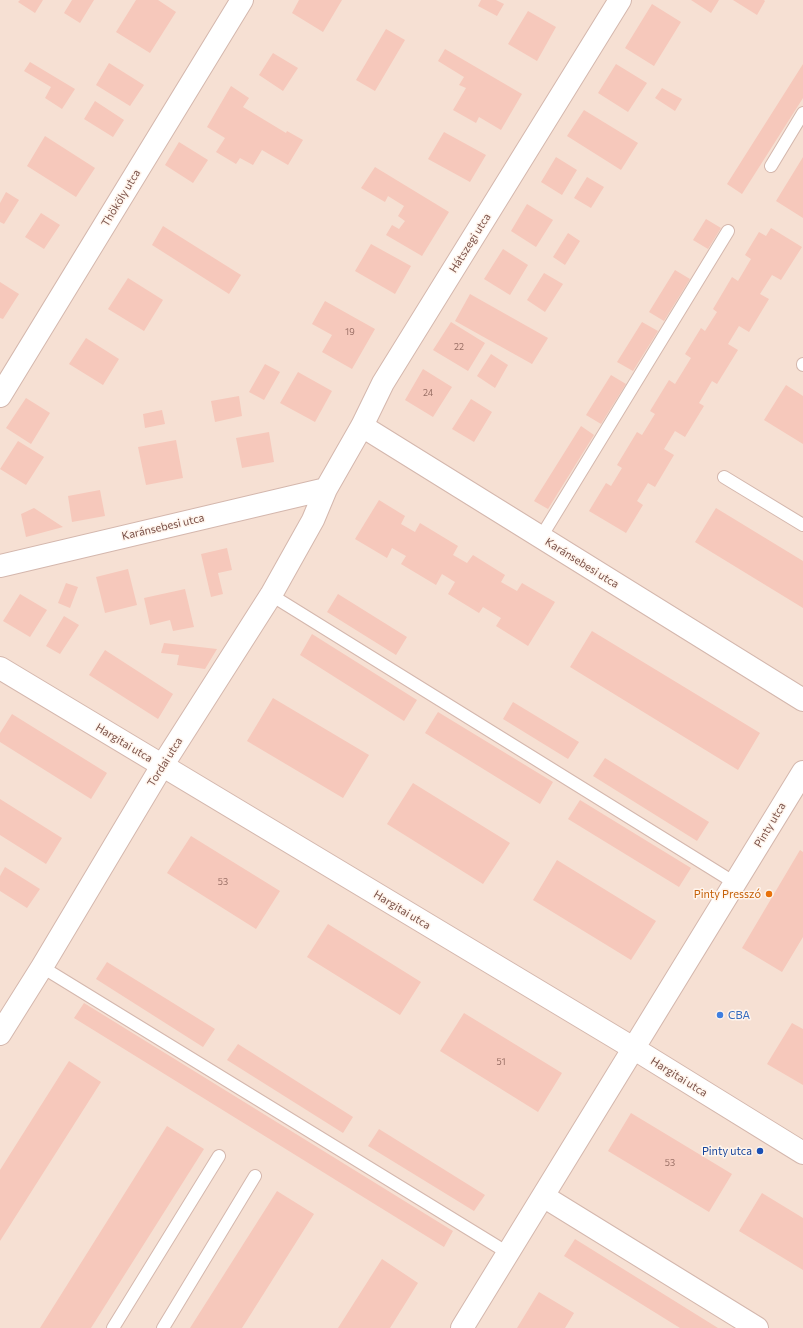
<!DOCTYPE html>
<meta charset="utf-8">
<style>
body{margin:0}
canvas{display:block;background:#fef0e5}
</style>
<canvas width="803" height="1328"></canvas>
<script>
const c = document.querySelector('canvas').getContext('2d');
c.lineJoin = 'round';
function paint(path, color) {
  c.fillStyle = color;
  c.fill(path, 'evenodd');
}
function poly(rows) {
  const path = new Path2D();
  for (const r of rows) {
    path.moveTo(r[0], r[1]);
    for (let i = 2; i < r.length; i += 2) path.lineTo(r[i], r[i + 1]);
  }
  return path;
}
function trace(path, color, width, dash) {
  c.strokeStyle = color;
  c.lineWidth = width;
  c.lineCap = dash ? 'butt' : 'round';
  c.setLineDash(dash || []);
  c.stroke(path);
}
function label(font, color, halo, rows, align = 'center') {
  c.font = font + ' Commissioner,sans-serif';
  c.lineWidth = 3;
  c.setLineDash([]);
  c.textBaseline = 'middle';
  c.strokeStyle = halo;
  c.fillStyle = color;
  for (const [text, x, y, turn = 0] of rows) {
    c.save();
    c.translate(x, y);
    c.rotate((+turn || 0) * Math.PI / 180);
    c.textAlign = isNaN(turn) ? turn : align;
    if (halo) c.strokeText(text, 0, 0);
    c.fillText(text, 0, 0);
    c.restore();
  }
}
paint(poly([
 [0,0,803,0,803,1328,0,1328]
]), '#f6e0d3');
paint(poly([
 [20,0,43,0,35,13,18,2],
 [72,0,94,0,80,23,64,13],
 [136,0,158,0,176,12,150,53,116,32],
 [299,0,342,0,323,32,292,13],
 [481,0,496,0,504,4,497,16,478,6],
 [691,0,719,0,711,13],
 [733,0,764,0,765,1,757,15],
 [652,4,681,22,654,66,625,48],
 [528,11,556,27,537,61,508,44],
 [386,29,405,40,375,91,356,80],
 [445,49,522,94,501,130,479,117,476,123,453,110,466,88,459,85,464,77,438,61],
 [273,53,298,68,283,91,259,75],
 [30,62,75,89,62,109,45,98,51,87,24,71],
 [109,63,144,85,130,106,96,85],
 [616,64,647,83,628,112,598,93],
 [803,64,803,98,742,194,727,184],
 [231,86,249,98,243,107,286,133,287,131,303,140,288,165,262,150,253,165,240,158,236,164,216,152,225,138,207,127],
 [662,88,682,99,675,111,655,98],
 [95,101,124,120,113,137,84,119],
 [584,110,638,143,621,170,567,136],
 [444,132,486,155,470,182,428,159],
 [45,136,95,168,76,197,27,166],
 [179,142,208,160,193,183,165,165],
 [556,157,577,170,562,195,541,182],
 [803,157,803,218,776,201],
 [375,167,449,212,422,256,386,235,392,225,399,229,405,221,398,216,404,206,388,196,385,202,361,188],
 [587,177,604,187,591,208,574,198],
 [6,192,19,200,4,224,0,222,0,203],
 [527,204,553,220,536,247,511,231],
 [41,213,60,225,44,249,25,237],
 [706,219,721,228,708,249,693,240],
 [163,226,241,275,229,294,152,245],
 [771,228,802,247,781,280,772,275,760,294,769,299,749,332,739,326,728,344,738,350,717,384,712,381,699,403,704,406,685,437,675,431,664,449,674,455,655,487,648,483,637,501,643,505,626,533,589,511,606,483,611,486,622,468,617,465,637,432,642,435,655,414,650,411,669,380,675,384,691,358,685,354,701,328,705,331,717,312,713,309,732,277,738,281,751,259,745,255,759,232,766,236],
 [568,233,580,241,565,265,553,257],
 [371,244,411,266,395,294,355,271],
 [503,249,528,265,510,295,484,279],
 [675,270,690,279,664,321,649,312],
 [544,273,563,284,545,312,527,300],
 [128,278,163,300,144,331,108,309],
 [0,282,19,294,3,319,0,318],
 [470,294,548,338,532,364,455,321],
 [325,301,375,329,352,369,322,352,332,335,312,324],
 [451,322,485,343,468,371,433,350],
 [642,322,658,331,633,371,617,362],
 [86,338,119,359,103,385,69,364],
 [491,354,508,365,495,388,477,376],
 [265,364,280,372,264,400,249,392],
 [423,369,452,387,433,417,405,400],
 [298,372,332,391,315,422,280,403],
 [611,375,626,384,601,424,586,415],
 [786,385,803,396,803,444,764,420],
 [239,396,242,416,215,422,211,401],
 [26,398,50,413,31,444,6,428],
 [471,399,492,412,474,442,452,429],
 [162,410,165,424,145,428,143,414],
 [581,426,594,435,548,509,534,501],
 [269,432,274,462,242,468,236,438],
 [176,440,183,478,146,485,138,447],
 [18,441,44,457,26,485,0,469],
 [100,490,105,516,72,522,68,496],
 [379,500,405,516,401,524,415,532,420,523,458,546,453,555,467,563,473,555,505,575,501,582,517,591,522,583,555,602,528,646,496,626,501,618,483,607,479,613,448,594,455,582,442,574,436,585,401,564,406,556,392,548,387,558,355,539],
 [34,508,63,527,26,537,21,514],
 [716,508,803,561,803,608,695,542],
 [227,548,232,570,218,573,223,594,211,597,201,554],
 [128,569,137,605,105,613,96,577],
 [66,583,78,587,70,608,58,603],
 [185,589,194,627,173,631,170,620,150,625,144,598],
 [20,594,47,610,30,637,3,621],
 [338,594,407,637,396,655,327,612],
 [64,616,79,625,60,654,46,646],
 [592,631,760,733,738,770,570,667],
 [312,634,417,700,404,721,300,655],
 [164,643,217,649,205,669,177,665,179,655,161,653],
 [105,650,173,694,158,719,89,675],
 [273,698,369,755,343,798,247,741],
 [513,702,579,742,568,759,503,719],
 [438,712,553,782,540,804,425,733],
 [12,714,107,773,91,799,0,742,0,733],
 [605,758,709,822,697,841,593,776],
 [413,783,510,843,483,884,387,824],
 [0,799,62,838,46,864,0,835],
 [580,800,691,868,679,887,568,819],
 [191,836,280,891,256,929,167,873],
 [800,850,803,852,803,937,782,972,742,948],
 [557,860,656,921,631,960,533,900],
 [5,867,40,889,27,908,0,891,0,876],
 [328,924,421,982,400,1015,307,957],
 [107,962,215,1029,203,1047,96,979],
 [84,1003,453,1231,444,1247,74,1018],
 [464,1013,562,1073,538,1112,440,1051],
 [792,1023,803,1029,803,1085,767,1064],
 [238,1044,353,1117,343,1133,227,1060],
 [69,1061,101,1082,0,1241,0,1170],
 [631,1113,732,1174,709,1212,608,1151],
 [167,1126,204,1149,91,1328,40,1328],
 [379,1129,485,1195,474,1211,368,1146],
 [277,1191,314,1214,242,1328,190,1328],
 [762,1193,803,1218,803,1270,739,1231],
 [575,1239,718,1328,680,1328,564,1256],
 [382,1259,418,1283,390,1328,338,1328],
 [539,1292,574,1313,565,1328,517,1328]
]), '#f6c8bb');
const service = poly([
 [771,166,803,113],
 [803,364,803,365],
 [724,477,803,525],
 [541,537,728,231],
 [271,595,735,883],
 [42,967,508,1253],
 [113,1328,219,1156],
 [163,1328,255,1176]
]);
const minor = poly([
 [362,426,803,700],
 [0,566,326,489],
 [0,1034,42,967,162,766,271,595,313,520,326,489,362,426,383,383,620,0],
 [543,1196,757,1328],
 [462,1328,803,772]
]);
const tertiary = poly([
 [0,396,242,0],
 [0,668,633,1048,803,1153]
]);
trace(service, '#d4b7ad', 14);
trace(minor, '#d4b7ad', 24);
trace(tertiary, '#d4b7ad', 24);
trace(service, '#fff', 12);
trace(minor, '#fff', 22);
trace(tertiary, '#fff', 22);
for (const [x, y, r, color] of [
 [769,894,4,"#e8710a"],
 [720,1015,4,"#3f7fe0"],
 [760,1151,4,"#1a4fb4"]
]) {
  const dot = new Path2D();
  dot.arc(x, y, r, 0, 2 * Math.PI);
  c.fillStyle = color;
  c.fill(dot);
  trace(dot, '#fff5ed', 1.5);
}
label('9px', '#996f65', null, [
 ["19",350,332],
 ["22",459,347],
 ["24",428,393],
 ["53",223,882],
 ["51",501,1062],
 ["53",670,1163]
]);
label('11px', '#7a5148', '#fff5ed', [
 ["Thököly utca",121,198,-59],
 ["Hátszegi utca",470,243,-58],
 ["Karánsebesi utca",163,527,-13],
 ["Karánsebesi utca",582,563,32],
 ["Hargitai utca",124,743,31],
 ["Tordai utca",165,762,-58],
 ["Pinty utca",770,825,-59],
 ["Hargitai utca",402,910,31],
 ["Hargitai utca",679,1077,32]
]);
label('11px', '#c56008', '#fff5ed', [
 ["Pinty Presszó",761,894]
], 'right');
label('11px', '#366cbe', '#fff5ed', [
 ["CBA",728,1015]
], 'left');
label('11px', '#164399', '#fff5ed', [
 ["Pinty utca",752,1151]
], 'right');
</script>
